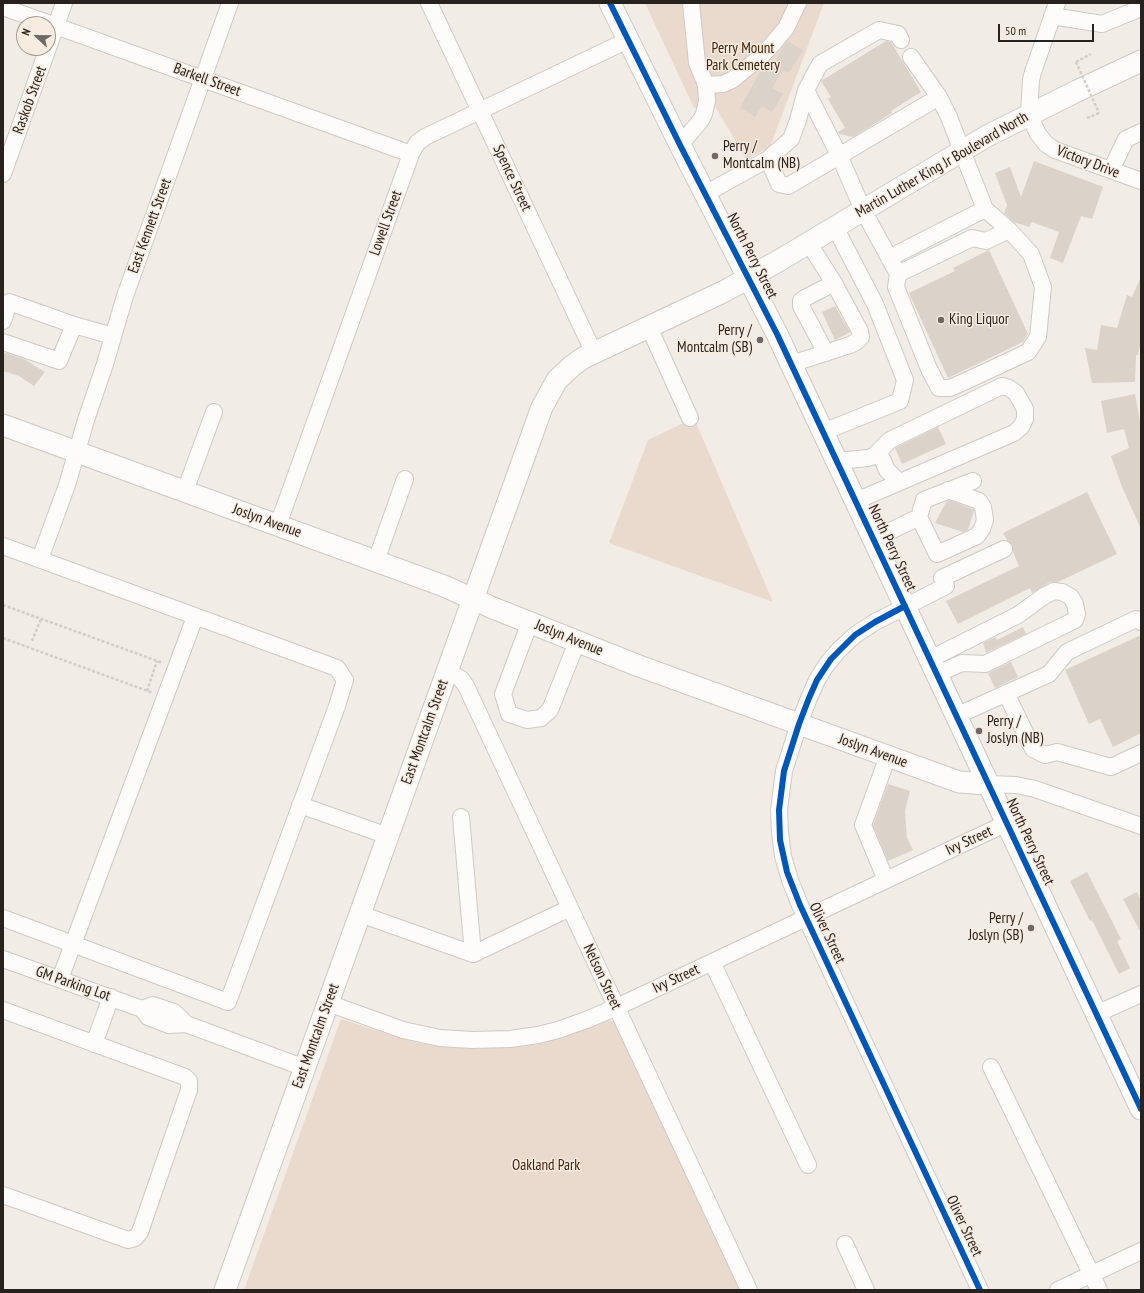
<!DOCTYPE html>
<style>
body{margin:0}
#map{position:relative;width:1144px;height:1293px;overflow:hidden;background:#f2ece6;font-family:"PT Sans Narrow",sans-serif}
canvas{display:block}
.frame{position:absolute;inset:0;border:4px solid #27221e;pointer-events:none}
.north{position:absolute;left:16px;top:16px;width:40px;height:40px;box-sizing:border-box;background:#f8ebe0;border:1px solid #a49b92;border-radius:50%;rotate:292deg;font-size:11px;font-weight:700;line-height:16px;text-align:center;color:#27221e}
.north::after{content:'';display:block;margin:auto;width:14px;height:18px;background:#6e6964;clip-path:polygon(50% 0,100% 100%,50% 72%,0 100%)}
.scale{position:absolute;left:998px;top:24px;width:96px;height:18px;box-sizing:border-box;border:2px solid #27221e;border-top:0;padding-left:5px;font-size:12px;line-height:14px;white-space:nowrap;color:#27221e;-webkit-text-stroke:3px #f8ebe0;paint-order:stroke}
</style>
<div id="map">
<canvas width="1144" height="1293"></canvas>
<div class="frame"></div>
<div class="north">N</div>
<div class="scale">50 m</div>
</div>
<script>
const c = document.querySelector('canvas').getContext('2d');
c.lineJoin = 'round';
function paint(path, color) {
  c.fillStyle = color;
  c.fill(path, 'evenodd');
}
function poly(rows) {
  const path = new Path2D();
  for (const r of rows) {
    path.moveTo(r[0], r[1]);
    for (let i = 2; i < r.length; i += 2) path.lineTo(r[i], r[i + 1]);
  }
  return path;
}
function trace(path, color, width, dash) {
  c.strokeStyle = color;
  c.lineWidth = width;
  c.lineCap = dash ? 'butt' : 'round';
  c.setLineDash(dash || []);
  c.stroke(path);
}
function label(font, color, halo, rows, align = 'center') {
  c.font = font + ' "PT Sans Narrow",sans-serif';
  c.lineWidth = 3;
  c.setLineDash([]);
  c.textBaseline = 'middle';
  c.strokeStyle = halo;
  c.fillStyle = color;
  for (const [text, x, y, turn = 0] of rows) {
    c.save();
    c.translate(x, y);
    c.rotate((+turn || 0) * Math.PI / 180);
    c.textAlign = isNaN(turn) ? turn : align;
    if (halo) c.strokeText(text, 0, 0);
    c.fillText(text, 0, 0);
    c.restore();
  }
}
paint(poly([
 [645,3,824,3,770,147,746,159,715,106,694,108],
 [694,418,773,602,609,543,648,440],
 [341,1019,396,1037,418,1043,444,1047,479,1049,509,1047,544,1041,573,1034,607,1020,615,1022,741,1290,244,1290]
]), '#eadacd');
paint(poly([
 [787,41,803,50,789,73,783,70,772,88,783,94,772,112,762,106,755,117,740,108,763,67,765,65,771,68],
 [886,41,891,42,921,92,891,111,892,113,853,137,839,134,838,132,845,128,828,99,831,97,821,81],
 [1034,161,1103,187,1092,219,1081,216,1063,263,1050,258,1059,232,1032,222,1029,227,1014,222,1004,213,1007,205,995,173,1010,167,1021,197],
 [989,250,1028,334,1023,342,948,378,909,293,955,271,953,268],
 [1141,277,1141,340,1138,355,1136,355,1135,382,1092,383,1085,348,1097,350,1101,325,1117,328,1127,295,1132,297],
 [835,306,850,332,835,340,822,312],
 [3,352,24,359,45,372,34,386,19,376,3,371],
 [1135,394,1141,427,1141,529,1122,487,1111,456,1129,448,1124,429,1107,433,1101,401],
 [938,427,946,444,902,464,895,448],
 [1087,492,1117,554,1058,582,1050,582,1032,593,1030,588,958,624,946,601,1019,566,1013,552,1012,545,1007,540,1003,533],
 [949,500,973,509,974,511,968,530,963,532,935,523,946,502],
 [1023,627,1026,634,986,653,983,643,995,637,997,640],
 [1141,635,1141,733,1113,747,1100,719,1089,724,1065,670],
 [1011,662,1018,677,995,688,988,673],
 [888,784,910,791,905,811,907,838,913,850,888,861,873,825],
 [1087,872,1121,939,1117,941,1130,968,1119,974,1092,920,1090,921,1070,881],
 [1137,892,1141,901,1141,933,1123,899]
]), '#dbd2c9');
const minor = poly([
 [429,3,594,353],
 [1057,3,1033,72,1031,80,1029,115,1038,134,1046,144,1055,150,1141,181],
 [3,7,411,154],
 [1052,16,1102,24,1141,8],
 [706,85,723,84,732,80,758,59,770,47,786,28,798,3],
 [806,90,839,155,863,210,898,274,972,238,986,241,1009,230,985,209,962,151,949,117,939,97,911,57],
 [680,145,701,120,704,114,707,101,706,85,697,63,691,3],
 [768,159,779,184,788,186,939,97],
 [1111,170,1126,139,1141,132],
 [3,174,64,3],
 [705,194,768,159,791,139,798,120,806,90,820,64,879,30,898,34,901,40],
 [889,258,985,209],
 [898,274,896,287,929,369,939,388,950,388,968,380,1028,352,1038,337,1043,287,1031,254,1009,230],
 [3,321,9,302,74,325,59,361,3,342],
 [74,325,113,336],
 [649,327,690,418],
 [826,353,801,306,801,301,805,298,834,283],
 [791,364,850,345,856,342,861,337,860,331,834,283,808,242],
 [823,432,900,401,905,380,875,304,835,227],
 [879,452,887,470,899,482],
 [837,461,868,458,874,456,890,440,1002,386,1009,388,1016,393,1025,409,1025,419,1021,427,1014,433,856,501],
 [185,491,214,412],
 [919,517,924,500,973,481],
 [278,525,411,154,417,143,425,137,628,40],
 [874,539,919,517,937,554,977,536,982,529,985,520,983,507,979,501,948,490],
 [3,546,337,668,345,680,337,706,228,1002,3,918],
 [40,559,67,485,86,420,105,364,125,296,230,3],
 [376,561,405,479],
 [530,622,503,694,509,714,527,720,541,718,550,710,577,642],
 [930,659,1018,615,1044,596,1054,591,1062,592,1071,597,1075,604,1077,614,1075,620,985,664,962,663,937,674],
 [447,670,461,679,466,686,749,1290],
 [1006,693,1033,749,1045,755,1057,752,1111,767,1141,753],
 [956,716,1049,674,1067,652,1136,619,1141,622],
 [988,784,1016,785,1035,789,1141,826],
 [300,805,388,836],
 [461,817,473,954],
 [886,880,863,825,888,756],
 [360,914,473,954,570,908],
 [3,959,142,1009,148,1017,169,1025,186,1024,305,1068],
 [712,962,808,1165],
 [60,979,195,617],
 [328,1003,403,1030,440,1038,472,1040,510,1039,538,1035,558,1030,586,1020,617,1007,1007,823],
 [142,1009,153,1005,174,1012,186,1024],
 [3,1010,185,1077,189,1081,189,1090,140,1232,135,1238,128,1240,3,1195],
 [1096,1014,1141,994],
 [94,1044,111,997],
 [991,1067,1099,1290],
 [845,1244,866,1290],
 [980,1290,800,905,790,880,783,856,780,832,779,810,784,771,799,724,809,698,817,680,827,664,838,651,855,635,875,622,946,586,942,578,1004,549],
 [1058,1290,1141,1251]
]);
const major = poly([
 [610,3,680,145,777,334,1141,1109],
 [3,425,444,586,493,608,639,666,959,782,988,784],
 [225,1290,542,407,557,380,572,366,583,358,725,291,780,260,987,136,1077,91,1141,61]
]);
trace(minor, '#cfc9c4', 18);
trace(major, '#cfc9c4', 23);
trace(poly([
 [1076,62,1091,54],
 [1087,118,1099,113],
 [3,605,163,663],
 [3,638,153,693],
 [32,641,41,619],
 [147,691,157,661]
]), '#d0cdcb', 2.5, [3, 2]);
trace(minor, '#fdfcfb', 16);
trace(major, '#fdfcfb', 21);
trace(poly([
 [1076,62,1099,113]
]), '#d0cdcb', 2.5, [3, 2]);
trace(poly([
 [610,3,680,145,777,334,1141,1109],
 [905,606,875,622,855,635,831,659,817,680,809,698,799,724,784,771,779,810,780,840,787,872,800,905,980,1290]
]), '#0057b8', 6);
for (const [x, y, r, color] of [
 [715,156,4,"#6e6964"],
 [941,320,4,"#6e6964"],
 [760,340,4,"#6e6964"],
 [979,731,4,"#6e6964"],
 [1031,928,4,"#6e6964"]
]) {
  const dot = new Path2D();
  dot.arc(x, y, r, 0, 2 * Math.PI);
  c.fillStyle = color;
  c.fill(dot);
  trace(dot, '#f8ebe0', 1.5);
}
label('15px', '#3e240a', '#f8ebe0', [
 ["Perry Mount",743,49],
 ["Park Cemetery",743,66],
 ["Oakland Park",546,1166]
]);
label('15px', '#27221e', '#f8ebe0', [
 ["Barkell Street",207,80,20],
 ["Raskob Street",30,100,-70],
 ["Victory Drive",1088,162,21],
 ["Martin Luther King Jr Boulevard North",942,165,-30],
 ["Spence Street",512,178,65],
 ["Lowell Street",386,223,-70],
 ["East Kennett Street",150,226,-70],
 ["North Perry Street",752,256,63],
 ["Joslyn Avenue",267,521,20],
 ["North Perry Street",892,548,65],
 ["Joslyn Avenue",569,638,22],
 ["East Montcalm Street",425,732,-70],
 ["Joslyn Avenue",873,751,20],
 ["Ivy Street",969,841,-25],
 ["North Perry Street",1030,842,65],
 ["Oliver Street",827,933,65],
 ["Nelson Street",602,977,65],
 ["Ivy Street",676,979,-25],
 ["GM Parking Lot",73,984,19],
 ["East Montcalm Street",316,1036,-70],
 ["Oliver Street",964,1226,65]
]);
label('15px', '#27221e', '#f8ebe0', [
 ["Perry /",723,147],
 ["Montcalm (NB)",723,164],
 ["King Liquor",949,320],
 ["Perry /",752,331,"right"],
 ["Montcalm (SB)",752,348,"right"],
 ["Perry /",987,722],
 ["Joslyn (NB)",987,739],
 ["Perry /",1023,919,"right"],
 ["Joslyn (SB)",1023,936,"right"]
], 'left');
</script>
